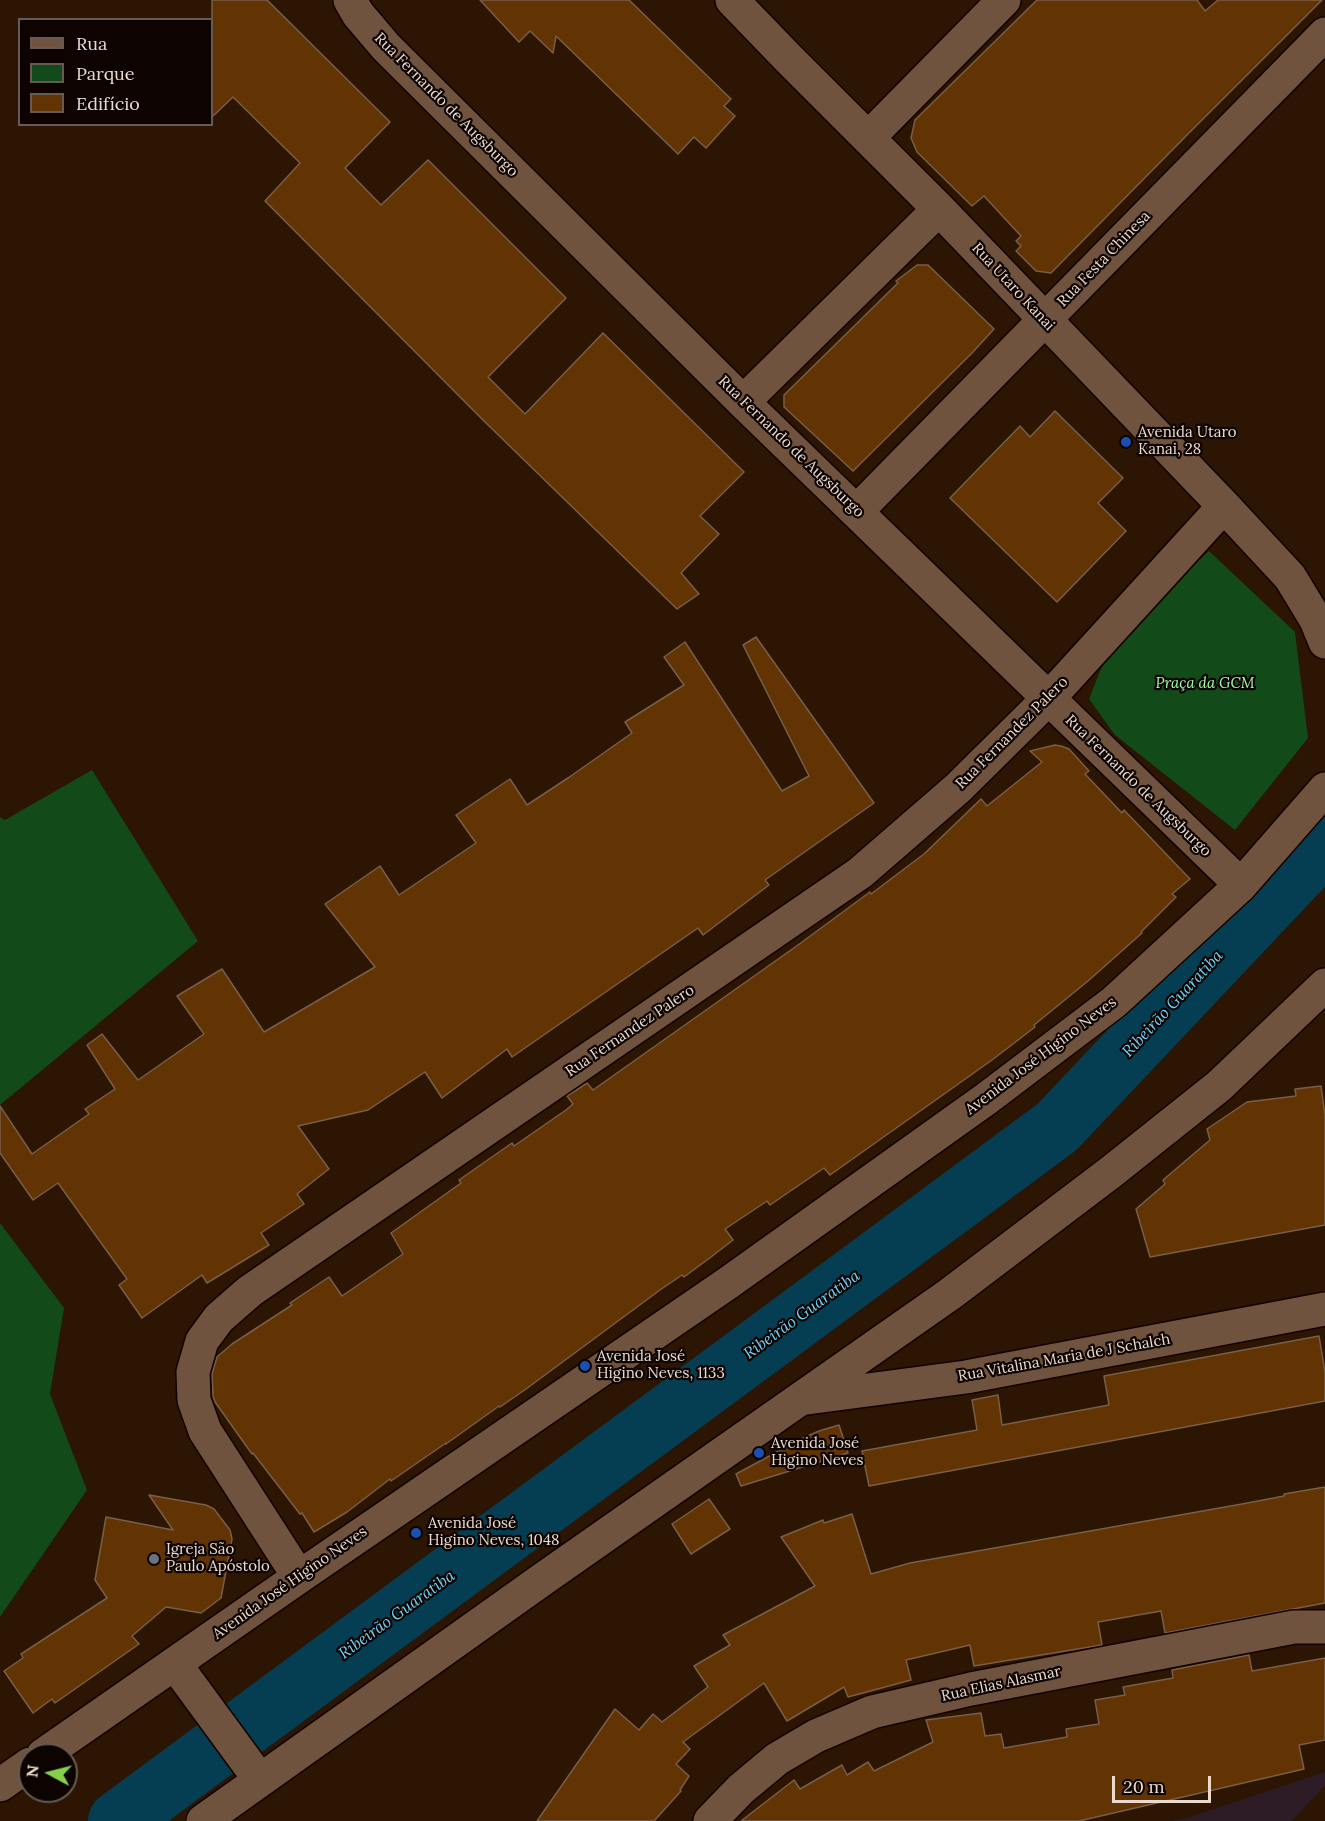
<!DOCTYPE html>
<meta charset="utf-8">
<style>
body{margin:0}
#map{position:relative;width:1325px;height:1821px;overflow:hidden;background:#2c1502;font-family:Lora,serif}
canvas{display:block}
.legend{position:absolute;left:18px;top:18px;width:195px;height:108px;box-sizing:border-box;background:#0d0401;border:2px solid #665a53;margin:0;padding:8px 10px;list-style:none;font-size:18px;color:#ebdbcf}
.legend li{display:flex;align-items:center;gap:12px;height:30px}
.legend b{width:30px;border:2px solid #665a53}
.north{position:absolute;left:18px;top:1743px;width:60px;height:60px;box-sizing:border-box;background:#0d0401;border:2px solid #665a53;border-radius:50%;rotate:277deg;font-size:16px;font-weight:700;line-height:24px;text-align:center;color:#ebdbcf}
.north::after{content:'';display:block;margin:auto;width:21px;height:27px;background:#86cf4b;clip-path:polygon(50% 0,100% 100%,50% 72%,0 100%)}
.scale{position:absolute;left:1112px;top:1776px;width:99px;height:27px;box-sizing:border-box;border:3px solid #ebdbcf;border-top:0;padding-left:8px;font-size:18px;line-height:21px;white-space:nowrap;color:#ebdbcf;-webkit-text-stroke:4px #0d0401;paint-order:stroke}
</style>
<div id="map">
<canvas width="1325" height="1821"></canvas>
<ul class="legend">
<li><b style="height:8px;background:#6f533e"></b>Rua</li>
<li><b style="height:16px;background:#134a1a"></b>Parque</li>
<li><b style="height:16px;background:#623404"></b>Edifício</li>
</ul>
<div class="north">N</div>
<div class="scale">20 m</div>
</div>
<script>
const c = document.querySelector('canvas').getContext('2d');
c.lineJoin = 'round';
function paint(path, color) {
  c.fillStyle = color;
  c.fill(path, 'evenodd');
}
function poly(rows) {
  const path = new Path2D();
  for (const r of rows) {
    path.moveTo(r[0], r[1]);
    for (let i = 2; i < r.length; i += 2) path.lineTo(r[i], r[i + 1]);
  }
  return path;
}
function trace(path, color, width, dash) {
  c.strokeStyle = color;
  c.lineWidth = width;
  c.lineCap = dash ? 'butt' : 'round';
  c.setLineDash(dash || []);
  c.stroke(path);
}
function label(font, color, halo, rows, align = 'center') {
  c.font = font + ' Lora,serif';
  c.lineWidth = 4.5;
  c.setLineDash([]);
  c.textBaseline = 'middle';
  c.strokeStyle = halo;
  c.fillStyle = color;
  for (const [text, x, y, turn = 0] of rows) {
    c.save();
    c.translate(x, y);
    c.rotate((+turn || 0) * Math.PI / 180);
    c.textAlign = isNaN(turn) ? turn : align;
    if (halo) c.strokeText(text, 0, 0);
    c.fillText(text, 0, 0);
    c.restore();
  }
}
paint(poly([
 [1325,1772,1325,1785,1292,1821,1171,1821,1184,1819]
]), '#2d1c25');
paint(poly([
 [1209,551,1295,632,1308,738,1235,830,1115,735,1089,699,1100,671,1123,629],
 [92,770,198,941,0,1105,0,817,5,820],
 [0,1223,64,1308,50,1394,87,1490,0,1617]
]), '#134a1a');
trace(poly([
 [118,1821,1057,1127,1325,843]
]), '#053e52', 60);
const building = poly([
 [212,0,267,0,390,122,345,168,381,205,428,160,566,298,488,377,525,414,603,333,744,472,700,516,719,534,681,573,699,594,677,609,483,420,265,201,300,163,233,97,212,117,212,0],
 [480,0,629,0,731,99,724,106,735,116,706,148,694,137,678,154,556,36,553,53,530,31,519,42,480,0],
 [1037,0,1197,0,1205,11,1218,0,1322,0,1188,134,1051,273,1036,271,1016,251,1021,246,1016,241,1021,236,984,196,972,206,917,152,911,138,915,120,1037,0],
 [917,265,928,265,994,329,972,353,853,471,784,407,784,395,898,283,896,281,917,265],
 [1055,411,1123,478,1098,503,1126,531,1057,602,950,498,1020,426,1030,437,1055,411],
 [756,637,874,803,765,880,769,885,703,935,698,928,512,1057,507,1049,442,1098,425,1072,368,1110,298,1126,329,1169,297,1194,304,1204,261,1233,269,1245,207,1283,202,1275,142,1318,119,1285,127,1279,58,1183,33,1200,0,1153,0,1106,32,1154,89,1114,85,1109,115,1089,87,1045,102,1034,138,1080,204,1034,177,996,222,969,264,1032,375,967,325,904,380,866,399,895,476,843,456,815,510,779,527,805,568,778,632,733,625,722,684,685,664,657,685,642,782,791,809,776,743,645,756,637],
 [1055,745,1061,746,1069,749,1089,771,1085,774,1122,813,1124,810,1190,879,1172,894,1176,897,1141,932,1142,933,1088,981,1034,1025,1035,1027,992,1060,830,1175,824,1168,770,1205,767,1201,725,1229,733,1240,711,1257,684,1277,682,1275,660,1290,526,1389,500,1407,499,1406,446,1444,446,1443,391,1481,390,1479,347,1512,314,1532,302,1513,300,1514,253,1453,252,1454,215,1402,213,1396,212,1374,217,1357,232,1344,292,1305,290,1303,329,1277,342,1296,403,1254,391,1233,461,1183,459,1180,512,1143,514,1146,566,1110,573,1104,567,1096,587,1083,593,1090,798,945,870,892,871,894,924,854,981,799,987,806,1042,762,1030,751,1055,745],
 [1321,1086,1325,1115,1325,1225,1150,1257,1136,1209,1165,1184,1163,1180,1210,1140,1207,1129,1247,1102,1296,1096,1295,1089,1321,1086],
 [1319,1336,1325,1372,1325,1401,869,1486,862,1451,977,1430,972,1400,998,1395,1002,1425,1109,1405,1104,1376,1319,1336],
 [839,1425,848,1453,741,1486,736,1474,803,1438,819,1431,839,1425],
 [1325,1487,1325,1603,1165,1633,1161,1611,1098,1622,1102,1645,974,1666,970,1645,906,1660,911,1680,848,1697,844,1687,787,1721,764,1683,683,1742,690,1749,676,1764,689,1776,680,1790,681,1791,654,1821,537,1821,615,1709,639,1730,653,1714,662,1722,708,1687,694,1666,730,1645,723,1635,815,1586,781,1537,823,1520,824,1523,852,1514,871,1574,910,1563,1242,1504,1284,1496,1284,1494,1325,1487],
 [149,1495,206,1505,214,1509,230,1530,232,1539,221,1598,201,1613,166,1607,132,1636,139,1644,55,1703,52,1699,33,1713,4,1671,23,1658,21,1654,107,1598,95,1580,106,1517,173,1530,149,1495],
 [709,1499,730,1529,691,1554,672,1524,709,1499],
 [1249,1655,1252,1671,1325,1658,1325,1740,1299,1745,1304,1769,1079,1821,741,1821,794,1780,800,1789,842,1765,847,1775,868,1762,874,1771,933,1742,926,1720,981,1713,985,1736,1001,1734,1004,1748,1067,1737,1066,1729,1099,1724,1095,1700,1125,1695,1123,1687,1173,1678,1172,1670,1249,1655]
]);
paint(building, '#623404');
trace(building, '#795e48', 1.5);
const street = poly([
 [350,0,358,14,386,47,743,402,1241,885],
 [732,0,788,58,939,209,1224,506,1290,577,1316,620,1325,642],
 [868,138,1004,0],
 [743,402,939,209],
 [857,511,1325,34],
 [807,1398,966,1377,1325,1309],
 [299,1577,205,1431,194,1400,193,1372,202,1341,219,1318,250,1291,860,873,958,788,1048,699,1224,506],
 [175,1664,260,1780],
 [43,1755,299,1577,728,1283,986,1099,1114,1002,1241,885,1325,789],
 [0,1785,30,1764],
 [203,1821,543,1579,950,1294,1111,1172,1219,1086,1325,985],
 [710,1821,741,1789,777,1759,816,1736,872,1712,971,1689,1294,1627,1325,1627]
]);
trace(street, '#130200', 36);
trace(street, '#6f533e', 33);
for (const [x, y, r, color] of [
 [1126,442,6,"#1a4fb4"],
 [585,1366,6,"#1a4fb4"],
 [759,1453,6,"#1a4fb4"],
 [416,1533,6,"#1a4fb4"],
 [154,1559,6,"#6b7280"]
]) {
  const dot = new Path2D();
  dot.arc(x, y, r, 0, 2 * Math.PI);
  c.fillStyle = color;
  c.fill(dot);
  trace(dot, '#0d0401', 2);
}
label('15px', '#ebdbcf', '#0d0401', [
 ["Rua Fernando de Augsburgo",446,105,45],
 ["Rua Festa Chinesa",1104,259,-46],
 ["Rua Utaro Kanai",1013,287,47],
 ["Rua Fernando de Augsburgo",791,447,44],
 ["Rua Fernandez Palero",1012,733,-45],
 ["Rua Fernando de Augsburgo",1138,786,44],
 ["Rua Fernandez Palero",630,1031,-34],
 ["Avenida José Higino Neves",1041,1056,-37],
 ["Rua Vitalina Maria de J Schalch",1064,1358,-10],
 ["Avenida José Higino Neves",290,1583,-35],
 ["Rua Elias Alasmar",1001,1684,-12]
]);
label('15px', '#ebdbcf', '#0d0401', [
 ["Avenida Utaro",1138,433],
 ["Kanai, 28",1138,450],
 ["Avenida José",597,1357],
 ["Higino Neves, 1133",597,1374],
 ["Avenida José",771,1444],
 ["Higino Neves",771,1461],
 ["Avenida José",428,1524],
 ["Higino Neves, 1048",428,1541],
 ["Igreja São",166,1550],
 ["Paulo Apóstolo",166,1567]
], 'left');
label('italic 15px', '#a5faa9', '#0d0401', [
 ["Praça da GCM",1205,684]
]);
label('italic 16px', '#71d2fd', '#0d0401', [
 ["Ribeirão Guaratiba",1173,1004,-47],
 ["Ribeirão Guaratiba",802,1315,-36],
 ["Ribeirão Guaratiba",397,1615,-36]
]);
</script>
